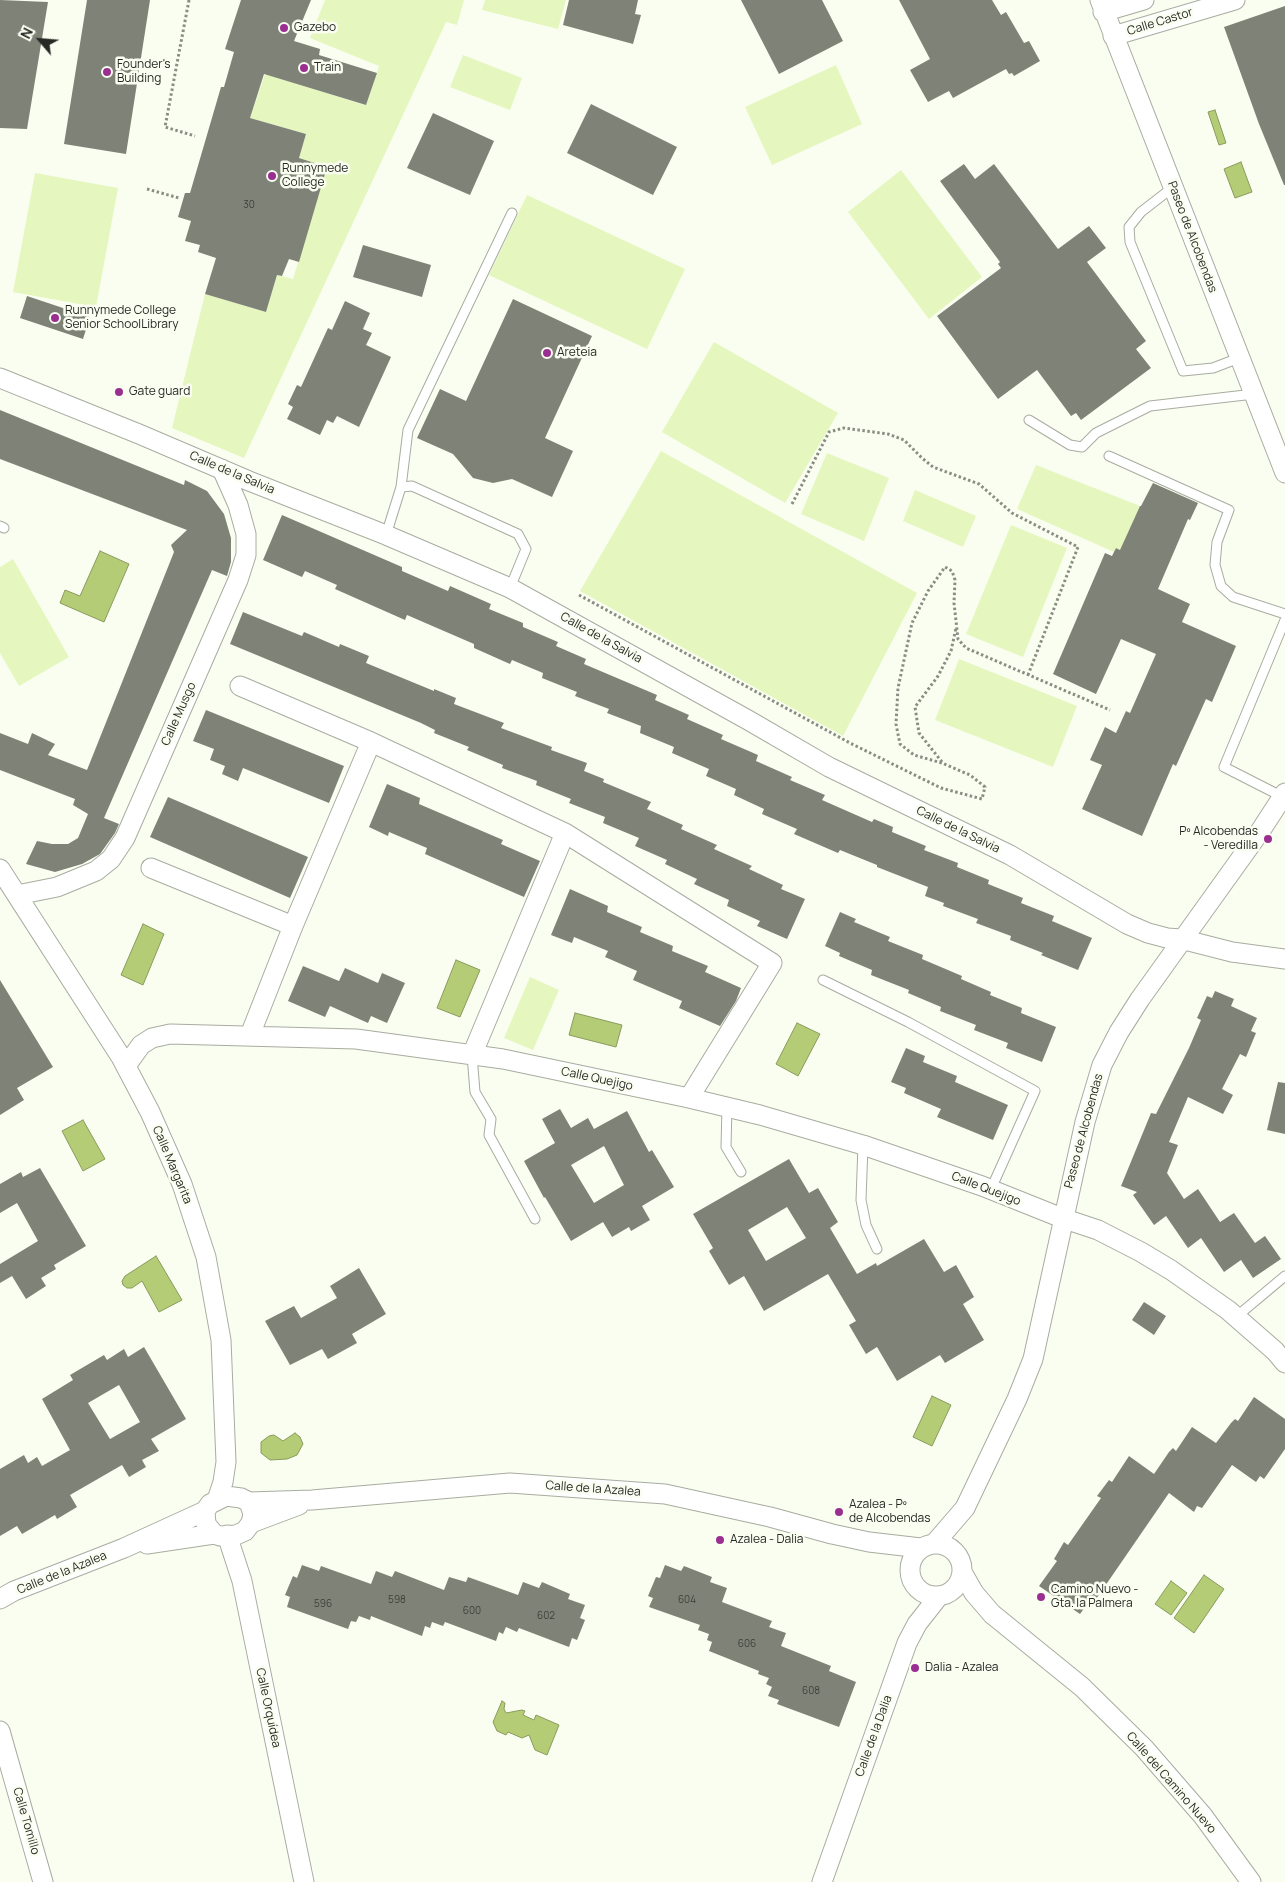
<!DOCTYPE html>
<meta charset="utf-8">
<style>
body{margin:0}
#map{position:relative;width:1285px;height:1882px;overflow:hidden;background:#fafef1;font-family:Manrope,sans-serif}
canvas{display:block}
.north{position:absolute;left:15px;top:15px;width:50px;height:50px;-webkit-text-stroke:4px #fafef1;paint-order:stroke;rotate:297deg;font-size:14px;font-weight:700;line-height:20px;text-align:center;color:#272924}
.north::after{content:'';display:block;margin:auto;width:18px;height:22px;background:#272924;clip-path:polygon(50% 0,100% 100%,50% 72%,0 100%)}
</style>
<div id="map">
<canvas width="1285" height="1882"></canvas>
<div class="north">N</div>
</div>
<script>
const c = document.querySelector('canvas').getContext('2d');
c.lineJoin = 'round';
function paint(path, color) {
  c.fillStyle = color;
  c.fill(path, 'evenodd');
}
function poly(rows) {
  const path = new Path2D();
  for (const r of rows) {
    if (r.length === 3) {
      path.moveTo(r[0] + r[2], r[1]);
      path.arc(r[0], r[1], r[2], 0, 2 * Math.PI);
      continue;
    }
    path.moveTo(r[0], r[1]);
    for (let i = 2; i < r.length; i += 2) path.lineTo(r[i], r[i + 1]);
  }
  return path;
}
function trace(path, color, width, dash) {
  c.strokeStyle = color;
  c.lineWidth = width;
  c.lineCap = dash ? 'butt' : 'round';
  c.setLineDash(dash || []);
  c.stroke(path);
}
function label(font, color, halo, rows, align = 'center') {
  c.font = font + ' Manrope,sans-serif';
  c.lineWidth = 5;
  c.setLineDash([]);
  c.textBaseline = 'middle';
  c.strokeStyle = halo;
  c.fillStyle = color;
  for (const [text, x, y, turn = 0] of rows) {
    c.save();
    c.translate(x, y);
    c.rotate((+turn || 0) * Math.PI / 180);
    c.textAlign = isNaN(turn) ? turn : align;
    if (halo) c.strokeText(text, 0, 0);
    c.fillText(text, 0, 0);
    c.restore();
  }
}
paint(poly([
 [325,0,464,0,457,25,446,22,244,458,172,428,205,294,266,312,277,275,293,279,327,167,299,158,306,134,250,118,265,74,365,105,369,97,379,66,310,38],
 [485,0,566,0,558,29,482,10],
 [463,55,522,78,510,110,450,87],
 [836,65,862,124,772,165,745,107],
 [901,170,982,277,929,319,848,212],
 [35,173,118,188,96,307,13,292],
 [527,195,685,269,647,349,489,275],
 [714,342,838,413,785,503,662,432],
 [661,451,917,593,843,736,580,591],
 [827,453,889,478,864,541,801,514],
 [1036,465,1140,506,1120,550,1116,548,1114,552,1017,509],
 [915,490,976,516,963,547,903,521],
 [1011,525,1067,548,1023,657,966,634],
 [13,559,69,657,19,686,0,653,0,567],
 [959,659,1077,706,1053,767,935,720],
 [530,977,559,990,533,1050,504,1038]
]), '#e5f6be');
const water = poly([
 [1215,110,1226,143,1219,145,1208,112,1215,110],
 [1241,162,1252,192,1235,198,1224,169,1241,162],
 [100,551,129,564,104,622,60,603,65,590,80,596,100,551],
 [143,924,164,934,143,985,121,975,143,924],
 [456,960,480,970,460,1017,437,1008,456,960],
 [575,1013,622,1025,616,1047,569,1035,575,1013],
 [797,1023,820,1034,798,1076,776,1064,797,1023],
 [83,1120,105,1159,83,1171,62,1131,83,1120],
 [156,1256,182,1300,159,1312,142,1281,132,1288,127,1288,123,1285,122,1281,125,1276,156,1256],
 [932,1396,951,1405,932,1446,913,1437,932,1396],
 [295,1433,300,1437,303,1444,297,1455,287,1459,270,1460,261,1453,261,1442,269,1436,274,1435,283,1441,295,1433],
 [1204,1575,1224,1589,1194,1633,1174,1618,1204,1575],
 [1171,1581,1187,1593,1171,1615,1155,1604,1171,1581],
 [502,1701,505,1703,504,1709,506,1713,522,1710,525,1711,523,1715,534,1720,536,1715,559,1725,547,1755,535,1750,529,1735,522,1738,508,1732,506,1735,497,1731,493,1722,502,1701]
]);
paint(water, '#b4cc76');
trace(water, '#8a9b5d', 1);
paint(poly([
 [0,0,48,2,27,129,0,128],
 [87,0,150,0,126,154,64,144],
 [241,0,311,0,294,41,320,49,319,55,377,73,366,105,264,74,250,118,306,134,299,158,327,167,299,262,289,259,282,276,277,275,266,312,205,294,216,258,198,252,200,245,185,241,191,221,178,217,185,193,190,193,221,87,224,87,234,52,225,49],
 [569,0,638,0,635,14,641,15,633,44,563,25],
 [741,0,822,0,843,41,779,74],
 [899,0,992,0,1001,15,1006,12,1024,43,1029,41,1040,61,1014,76,1012,73,1009,74,1006,69,953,98,949,91,928,102,910,70,930,59],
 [1285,6,1285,185,1284,185,1259,124,1224,27],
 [591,104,677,147,653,195,567,153],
 [433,113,494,141,470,195,407,168],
 [964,164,975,179,994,164,1058,249,1089,226,1106,248,1087,262,1146,341,1136,349,1151,368,1081,420,1076,413,1071,416,1037,370,998,399,937,316,1001,268,998,264,1000,262,940,181],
 [363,245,431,265,422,297,353,277],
 [27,296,90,317,83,339,20,318],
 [513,299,592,336,545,438,573,451,552,497,512,479,493,483,473,478,453,454,417,438,440,389,466,401],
 [345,301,370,313,363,329,372,333,366,345,391,357,359,427,337,416,333,423,327,420,320,435,287,419,293,407,288,404,297,385,301,387,328,328,332,330],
 [0,410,184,485,185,480,207,491,224,514,231,538,231,562,227,576,212,570,104,818,119,824,115,833,100,854,82,864,55,872,26,864,37,841,52,844,68,844,78,838,88,814,73,805,75,799,0,770,0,733,28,744,32,733,55,744,48,755,87,770,174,552,171,545,187,530,0,459],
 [1153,483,1198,503,1190,520,1188,519,1158,589,1190,604,1182,622,1236,646,1212,702,1206,699,1176,766,1173,764,1142,836,1082,809,1102,765,1090,760,1105,727,1116,733,1126,711,1130,713,1156,654,1121,639,1096,694,1053,674,1105,553,1112,556,1116,548,1120,550,1140,506,1141,506],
 [282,515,402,567,402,571,448,591,450,586,491,604,489,609,523,623,523,627,558,642,556,646,586,659,584,664,657,695,655,700,689,715,687,719,723,735,721,739,758,755,756,761,792,777,790,780,825,795,822,800,872,822,874,819,893,827,892,832,926,846,924,850,958,863,957,867,989,880,988,884,1023,898,1021,903,1054,916,1052,921,1092,938,1078,970,1041,955,1043,953,1010,940,1011,936,976,923,978,919,943,906,944,903,925,896,928,887,877,867,877,865,840,850,838,853,794,834,797,829,762,814,764,809,734,795,736,789,706,776,709,769,672,753,674,747,640,733,641,726,607,713,609,709,575,696,577,692,542,678,543,673,512,660,510,664,474,648,474,644,407,615,405,620,335,589,337,585,305,571,302,577,263,560],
 [243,612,302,636,304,632,339,647,340,644,369,656,366,663,434,691,434,689,456,698,454,704,504,723,501,728,552,747,551,750,587,763,584,771,604,779,603,782,651,802,647,809,683,825,681,829,717,845,714,849,752,866,749,869,783,885,781,889,805,899,787,939,757,926,760,921,727,906,729,900,694,884,697,879,665,864,667,860,635,846,639,838,603,823,605,817,569,803,571,799,536,785,537,781,502,768,503,765,467,750,469,747,434,733,435,730,421,723,230,644],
 [206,710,344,766,329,803,243,768,238,781,222,774,225,766,210,760,214,749,193,741],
 [387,784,420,798,419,804,503,840,501,844,540,861,524,897,425,854,427,848,389,832,388,836,369,827],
 [168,797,308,857,290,898,150,837],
 [570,889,608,906,607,912,642,927,640,932,673,946,672,951,708,966,705,972,741,988,736,1001,720,1026,679,1008,682,1001,633,980,637,971,605,957,608,951,574,937,572,943,551,935],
 [840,912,856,919,854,922,890,937,888,941,923,955,922,959,962,976,961,979,991,992,990,995,1022,1008,1021,1013,1056,1027,1042,1062,1006,1048,1008,1043,974,1030,976,1025,940,1011,941,1007,908,993,909,990,871,975,872,970,839,956,840,953,825,946],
 [303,966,339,981,345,968,378,983,382,973,405,983,387,1023,371,1016,368,1023,330,1006,325,1017,288,1001],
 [0,980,53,1067,17,1088,24,1100,0,1115],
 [1215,991,1234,999,1231,1006,1257,1018,1251,1031,1256,1033,1246,1057,1240,1054,1222,1089,1233,1095,1223,1114,1188,1097,1169,1142,1178,1145,1167,1173,1184,1199,1198,1189,1220,1222,1234,1213,1255,1243,1265,1236,1281,1259,1253,1278,1241,1260,1224,1272,1201,1238,1188,1248,1166,1216,1154,1225,1133,1195,1137,1192,1121,1186,1151,1113,1156,1114,1189,1048,1201,1020,1197,1018,1207,996,1212,998],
 [906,1048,925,1056,923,1062,957,1076,955,1082,1008,1105,993,1140,937,1117,941,1109,904,1093,906,1088,891,1082],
 [1278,1082,1285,1083,1285,1134,1267,1130],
 [560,1109,571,1128,588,1118,594,1129,627,1111,649,1152,652,1150,674,1187,642,1206,650,1220,631,1231,629,1227,612,1237,603,1222,571,1241,545,1197,544,1198,524,1161,555,1143,542,1119],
 [604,1146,624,1185,594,1203,571,1165],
 [789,1159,809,1193,818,1188,838,1222,830,1228,857,1274,876,1263,877,1266,924,1239,944,1272,956,1265,974,1297,963,1304,984,1340,945,1363,940,1355,897,1381,877,1347,866,1354,849,1325,856,1321,828,1274,764,1311,744,1276,729,1285,709,1251,713,1248,693,1214],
 [787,1207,806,1238,766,1261,748,1230],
 [40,1168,86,1246,54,1265,56,1269,41,1278,46,1286,26,1299,12,1276,0,1283,0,1264,38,1241,17,1203,0,1213,0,1184,21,1172,23,1177],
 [359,1268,386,1314,352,1334,357,1343,328,1359,322,1349,290,1365,265,1321,294,1306,301,1318,337,1298,330,1286],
 [1144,1302,1166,1316,1154,1335,1132,1320],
 [144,1347,186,1419,151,1439,159,1451,142,1460,146,1467,129,1477,122,1465,70,1495,77,1507,57,1519,55,1515,22,1534,17,1526,0,1536,0,1469,24,1455,28,1463,37,1457,42,1466,70,1450,42,1399,73,1380,70,1375,104,1355,107,1360,124,1349,128,1357],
 [119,1385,140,1422,110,1439,88,1403],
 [1254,1397,1285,1419,1285,1449,1264,1479,1260,1476,1256,1482,1232,1465,1202,1508,1197,1506,1194,1512,1169,1493,1092,1605,1088,1603,1080,1614,1039,1586,1057,1561,1054,1559,1064,1542,1068,1545,1101,1498,1097,1496,1109,1480,1112,1482,1129,1456,1154,1474,1169,1452,1173,1448,1176,1451,1192,1427,1216,1443,1231,1423,1235,1419,1238,1421],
 [302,1565,319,1571,321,1566,371,1584,376,1571,392,1577,395,1571,444,1590,449,1577,466,1582,468,1577,518,1595,523,1582,539,1588,542,1582,570,1594,568,1599,585,1605,580,1618,585,1620,577,1640,572,1638,569,1647,519,1628,517,1632,506,1627,503,1634,499,1632,496,1641,445,1622,443,1626,432,1622,430,1628,425,1626,422,1636,371,1616,370,1620,359,1616,356,1622,351,1621,348,1629,287,1607,290,1597,285,1595,293,1576,297,1578],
 [665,1565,681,1571,684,1566,712,1577,710,1582,727,1588,722,1602,772,1621,769,1627,786,1633,781,1646,831,1666,829,1671,856,1682,839,1727,777,1704,779,1700,768,1696,772,1687,766,1684,769,1678,758,1674,759,1671,709,1651,712,1642,707,1640,709,1634,698,1630,700,1625,649,1607,653,1598,648,1596,656,1577,660,1578]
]), '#7f8377');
const lane = poly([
 [1172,188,1141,212,1129,227,1130,242,1183,371,1213,368,1239,358],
 [1029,420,1070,445,1082,447,1096,433,1150,406,1254,394],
 [1109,456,1229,510,1217,542,1215,565,1221,586,1233,597,1285,614],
 [401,487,408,430,512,213],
 [0,526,4,528],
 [386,535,401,487,412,486,518,534,526,549,510,588],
 [1283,797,1224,767,1285,620],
 [823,980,908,1022,1035,1091,991,1189],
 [472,1055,475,1092,491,1119,489,1135,535,1219],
 [727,1107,726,1147,741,1172],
 [863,1145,861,1200,866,1225,877,1249],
 [1236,1317,1285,1276]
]);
const street = poly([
 [1100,0,1285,473],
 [1103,12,1144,0],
 [1113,36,1235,0],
 [0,378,139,434,249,481,386,535,510,588,748,720,829,767,1010,855,1127,924,1148,933,1167,938,1181,939,1232,952,1285,959],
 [240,686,371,742,565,833,772,963,689,1098],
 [151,868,293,926],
 [0,869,121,1057,150,1112,182,1184,206,1257,221,1340,226,1462,223,1482,217,1500],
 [17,895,57,887,96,871,111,859,125,838,238,580,246,555,246,534,238,505,222,469],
 [250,1035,293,926,371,742],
 [472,1055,565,833],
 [126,1066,141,1045,152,1038,170,1034,356,1039,503,1059,689,1098,760,1115,863,1145,982,1186,1062,1218,1098,1230,1141,1252,1171,1270,1228,1310,1275,1351,1285,1363],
 [226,1496,241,1498,249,1502,253,1514,251,1523,245,1531,236,1535,220,1536,214,1534,206,1524,205,1511,210,1504,226,1496],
 [249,1502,312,1500,510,1483,665,1494,770,1517,832,1534,869,1542,921,1548],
 [251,1523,299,1505],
 [227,1535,242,1581,304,1882],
 [147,1544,214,1534],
 [934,1544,965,1508,1017,1399,1033,1359,1085,1122,1102,1065,1119,1032,1140,999,1259,833,1285,793],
 [936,1570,26],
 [962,1572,974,1593,992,1614,1082,1687,1144,1748,1203,1816,1251,1882],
 [0,1599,14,1591,124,1548,205,1511],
 [0,1731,43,1882],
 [822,1882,907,1643,917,1624,939,1596]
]);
trace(lane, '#a8aca0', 11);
trace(street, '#a8aca0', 21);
trace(poly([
 [189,0,165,127,195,136],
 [147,189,179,198],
 [792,504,829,432,844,428,888,434,904,440,922,458,933,467,979,484,1012,513,1078,547,1028,675],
 [579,595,850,743,941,788,982,799,985,787,970,775,942,763,914,755,900,744,896,724,898,688,912,623,928,591,945,567,952,571,955,580,954,603,958,639,966,648,1110,710],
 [942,762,919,733,915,707,938,676,951,651,956,628]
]), '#8a8d84', 3, [2.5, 2.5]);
trace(lane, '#fff', 9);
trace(street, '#fff', 19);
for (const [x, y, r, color] of [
 [284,28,5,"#9a2f91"],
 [304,68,5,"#9a2f91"],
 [107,72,5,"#9a2f91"],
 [272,176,5,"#9a2f91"],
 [55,318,5,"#9a2f91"],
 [547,353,5,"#9a2f91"],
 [119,392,5,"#9a2f91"],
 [1268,839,5,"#9a2f91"],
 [839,1512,5,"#9a2f91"],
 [720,1540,5,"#9a2f91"],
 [1041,1597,5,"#9a2f91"],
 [915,1668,5,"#9a2f91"]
]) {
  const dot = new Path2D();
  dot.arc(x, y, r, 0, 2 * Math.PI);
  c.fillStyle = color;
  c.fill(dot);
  trace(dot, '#fafef1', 2);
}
label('10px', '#3d4039', null, [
 ["30",249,205],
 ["598",397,1600],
 ["604",687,1600],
 ["596",323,1604],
 ["600",472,1611],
 ["602",546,1616],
 ["606",747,1644],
 ["608",811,1691]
]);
label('12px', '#272924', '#fafef1', [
 ["Calle Castor",1160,22,-17],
 ["Paseo de Alcobendas",1192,237,69],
 ["Calle de la Salvia",232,473,23],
 ["Calle de la Salvia",601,638,29],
 ["Calle Musgo",179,714,-66],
 ["Calle de la Salvia",958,830,26],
 ["Calle Quejigo",597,1079,12],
 ["Paseo de Alcobendas",1084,1131,-75],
 ["Calle Margarita",172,1165,67],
 ["Calle Quejigo",986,1189,21],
 ["Calle de la Azalea",593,1489,4],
 ["Calle de la Azalea",62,1573,-22],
 ["Calle Orquídea",268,1708,78],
 ["Calle de la Dalia",874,1736,-70],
 ["Calle del Camino Nuevo",1171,1783,49],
 ["Calle Tomillo",26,1821,74]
]);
label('12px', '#272924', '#fafef1', [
 ["Gazebo",294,28],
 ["Founder's",117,65],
 ["Building",117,79],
 ["Train",314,68],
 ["Runnymede",282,169],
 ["College",282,183],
 ["Runnymede College",65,311],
 ["Senior SchoolLibrary",65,325],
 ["Areteia",557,353],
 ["Gate guard",129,392],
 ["Pº Alcobendas",1258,832,"right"],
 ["- Veredilla",1258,846,"right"],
 ["Azalea - Pº",849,1505],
 ["de Alcobendas",849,1519],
 ["Azalea - Dalia",730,1540],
 ["Camino Nuevo -",1051,1590],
 ["Gta. la Palmera",1051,1604],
 ["Dalia - Azalea",925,1668]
], 'left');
</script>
